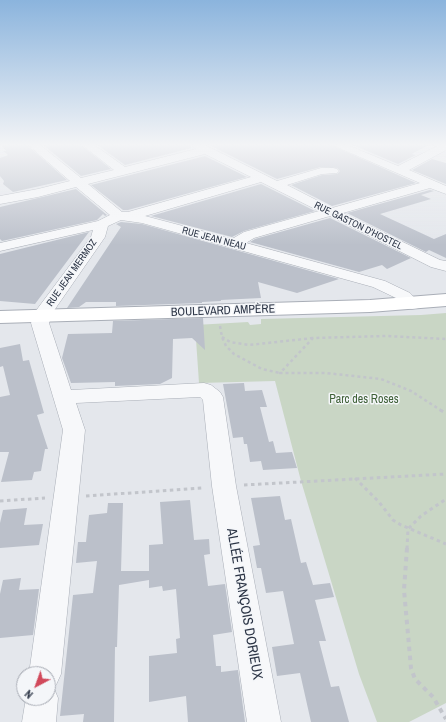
<!DOCTYPE html>
<meta charset="utf-8">
<style>
body{margin:0}
#map{position:relative;width:446px;height:722px;overflow:hidden;background:#e4e7ec;font-family:"Archivo Narrow",sans-serif}
canvas{display:block}
.north{position:absolute;left:16px;top:666px;width:40px;height:40px;box-sizing:border-box;background:#f4f6f9;border:1px solid #a4a8b1;border-radius:50%;rotate:221deg;font-size:11px;font-weight:700;line-height:16px;text-align:center;color:#2b3445}
.north::after{content:'';display:block;margin:auto;width:14px;height:18px;background:#d1495b;clip-path:polygon(50% 0,100% 100%,50% 72%,0 100%)}
</style>
<div id="map">
<canvas width="446" height="722"></canvas>
<div class="north">N</div>
</div>
<script>
const c = document.querySelector('canvas').getContext('2d');
c.lineJoin = 'round';
function paint(path, color) {
  c.fillStyle = color;
  c.fill(path, 'evenodd');
}
function poly(rows) {
  const path = new Path2D();
  for (const r of rows) {
    path.moveTo(r[0], r[1]);
    for (let i = 2; i < r.length; i += 2) path.lineTo(r[i], r[i + 1]);
  }
  return path;
}
function trace(path, color, width, dash) {
  c.strokeStyle = color;
  c.lineWidth = width;
  c.lineCap = dash ? 'butt' : 'round';
  c.setLineDash(dash || []);
  c.stroke(path);
}
function label(font, color, halo, rows, align = 'center') {
  c.font = font + ' "Archivo Narrow",sans-serif';
  c.lineWidth = 3;
  c.setLineDash([]);
  c.textBaseline = 'middle';
  c.strokeStyle = halo;
  c.fillStyle = color;
  for (const [text, x, y, turn = 0] of rows) {
    c.save();
    c.translate(x, y);
    c.rotate((+turn || 0) * Math.PI / 180);
    c.textAlign = isNaN(turn) ? turn : align;
    if (halo) c.strokeText(text, 0, 0);
    c.fillText(text, 0, 0);
    c.restore();
  }
}
paint(poly([
 [446,313,446,703,409,722,377,722,359,674,301,481,275,381,199,383,195,325,248,322,250,325,261,324,261,319,421,315]
]), '#c9d6c5');
paint(poly([
 [0,144,26,144,67,180,13,192,3,184,4,181,0,176,0,158,8,155,3,151,6,151],
 [42,144,80,144,111,169,81,176],
 [96,144,188,144,192,148,125,165],
 [207,144,329,144,416,183,332,206,291,185,322,175,337,174,340,171,337,168,321,167,277,179],
 [350,144,430,144,412,154,416,155,398,164],
 [205,156,247,177,128,210,123,210,91,185],
 [432,159,446,163,446,184,412,170],
 [261,184,315,211,244,231,232,237,151,216],
 [76,189,107,215,105,216,103,214,97,220,2,241,0,239,0,207],
 [430,190,434,191,421,195,431,199,380,214,434,239,446,234,446,258,429,250,426,252,347,213],
 [330,218,411,258,387,269,382,265,359,272,250,242,255,239],
 [121,222,142,224,339,279,297,293,258,282,261,298,221,300,221,301,202,302,202,303,116,306,116,302,86,302,79,307,67,308,121,227,116,224],
 [89,232,35,304,0,301,0,254],
 [203,318,205,350,192,338,173,339,172,378,160,384,115,386,115,382,71,383,62,358,68,334,112,333,113,321],
 [20,344,23,361,29,360,44,413,37,415,48,449,45,449,41,471,34,472,32,480,1,482,9,452,0,452,0,397,10,395,3,366,0,367,0,348],
 [244,383,245,391,262,390,267,407,260,407,269,442,273,441,276,453,292,452,297,468,263,470,261,461,250,462,247,444,244,444,243,437,233,438,223,384],
 [280,496,285,520,291,519,301,563,306,562,313,585,330,583,334,597,315,600,326,641,319,641,331,687,339,686,349,722,311,722,300,673,277,676,272,647,294,644,283,591,266,593,261,568,257,568,253,546,260,545,251,498],
 [190,500,194,540,209,539,210,554,204,555,208,586,225,584,232,632,213,635,216,666,221,666,221,672,238,670,245,722,188,722,186,696,149,702,149,656,177,653,176,639,180,638,176,589,163,591,162,586,149,588,149,580,119,585,117,647,115,647,114,722,83,722,84,714,60,716,73,595,93,593,97,561,76,563,78,542,86,542,89,515,107,513,108,503,123,503,121,571,149,571,149,545,163,544,160,502],
 [27,508,24,525,43,524,39,545,0,548,0,523,3,510],
 [21,578,19,590,39,589,33,635,0,638,0,594,3,580]
]), '#bbc0ca');
const street = poly([
 [27,144,39,144,81,178,114,170,81,144,93,144,125,167,196,149,189,144,203,144,277,181,321,168,333,168,337,169,339,171,337,173,322,174,287,185,332,208,420,183,330,144,345,144,398,166,441,144,446,144,446,150,409,170,446,186,446,194,430,188,343,213,440,260,446,261,446,271,431,267,330,216,254,238,246,243,385,281,410,293,420,304,418,308,412,309,406,308,398,299,373,287,142,223,121,220,108,226,105,237,53,312,49,323,71,390,204,383,211,385,220,392,223,397,236,486,281,722,247,722,212,486,203,400,200,397,76,403,85,430,61,674,56,685,53,686,58,698,56,722,22,722,26,698,48,698,48,674,29,674,63,430,31,323,35,312,91,237,93,230,0,251,0,243,98,221,110,215,76,187,38,197,0,204,0,196,38,189,70,181,27,144],
 [205,154,251,177,128,212,122,212,88,184,205,154],
 [261,182,319,211,244,232,232,239,145,216,261,182]
]);
const secondary = poly([
 [446,294,446,306,370,312,0,323,0,311,370,300,446,294]
]);
trace(street, '#a9aeb7', 1);
trace(secondary, '#a9aeb7', 2);
trace(poly([
 [220,326,222,337,226,346,234,354,262,369,280,373],
 [222,337,230,342,249,345,313,338],
 [442,411,411,391,381,379,326,373,280,373,313,338,386,336,446,339]
]), '#c2c5cb', 2.5, [3, 3]);
trace(poly([
 [440,410,446,413],
 [355,478,379,502,393,520,401,525,446,544],
 [244,485,446,474],
 [86,496,203,488],
 [0,501,45,498],
 [407,549,408,529,421,516,446,499]
]), '#c2c5cb', 3, [3.5, 3.5]);
trace(poly([
 [407,548,404,590,411,668,415,679,433,697,446,719]
]), '#c2c5cb', 4, [4.5, 4.5]);
paint(street, '#f7f8fa');
paint(secondary, '#fff');
const sky = c.createLinearGradient(0, 0, 0, 245);
sky.addColorStop(0, '#8bb4dd');
sky.addColorStop(0.59, '#f3f4f6');
sky.addColorStop(1, '#f3f4f600');
c.fillStyle = sky;
c.fillRect(0, 0, 446, 245);
label('10px', '#2b3445', '#f4f6f9', [
 ["RUE GASTON D'HOSTEL",358,226,26],
 ["RUE JEAN NEAU",214,239,15],
 ["RUE JEAN MERMOZ",72,273,-55]
]);
label('12px', '#2b3445', '#f4f6f9', [
 ["BOULEVARD AMPÈRE",223,311,-2]
]);
label('12px', '#3f6138', '#f4f6f9', [
 ["Parc des Roses",364,400]
]);
label('14px', '#2b3445', '#f4f6f9', [
 ["ALLÉE FRANÇOIS DORIEUX",244,604,80]
]);
</script>
